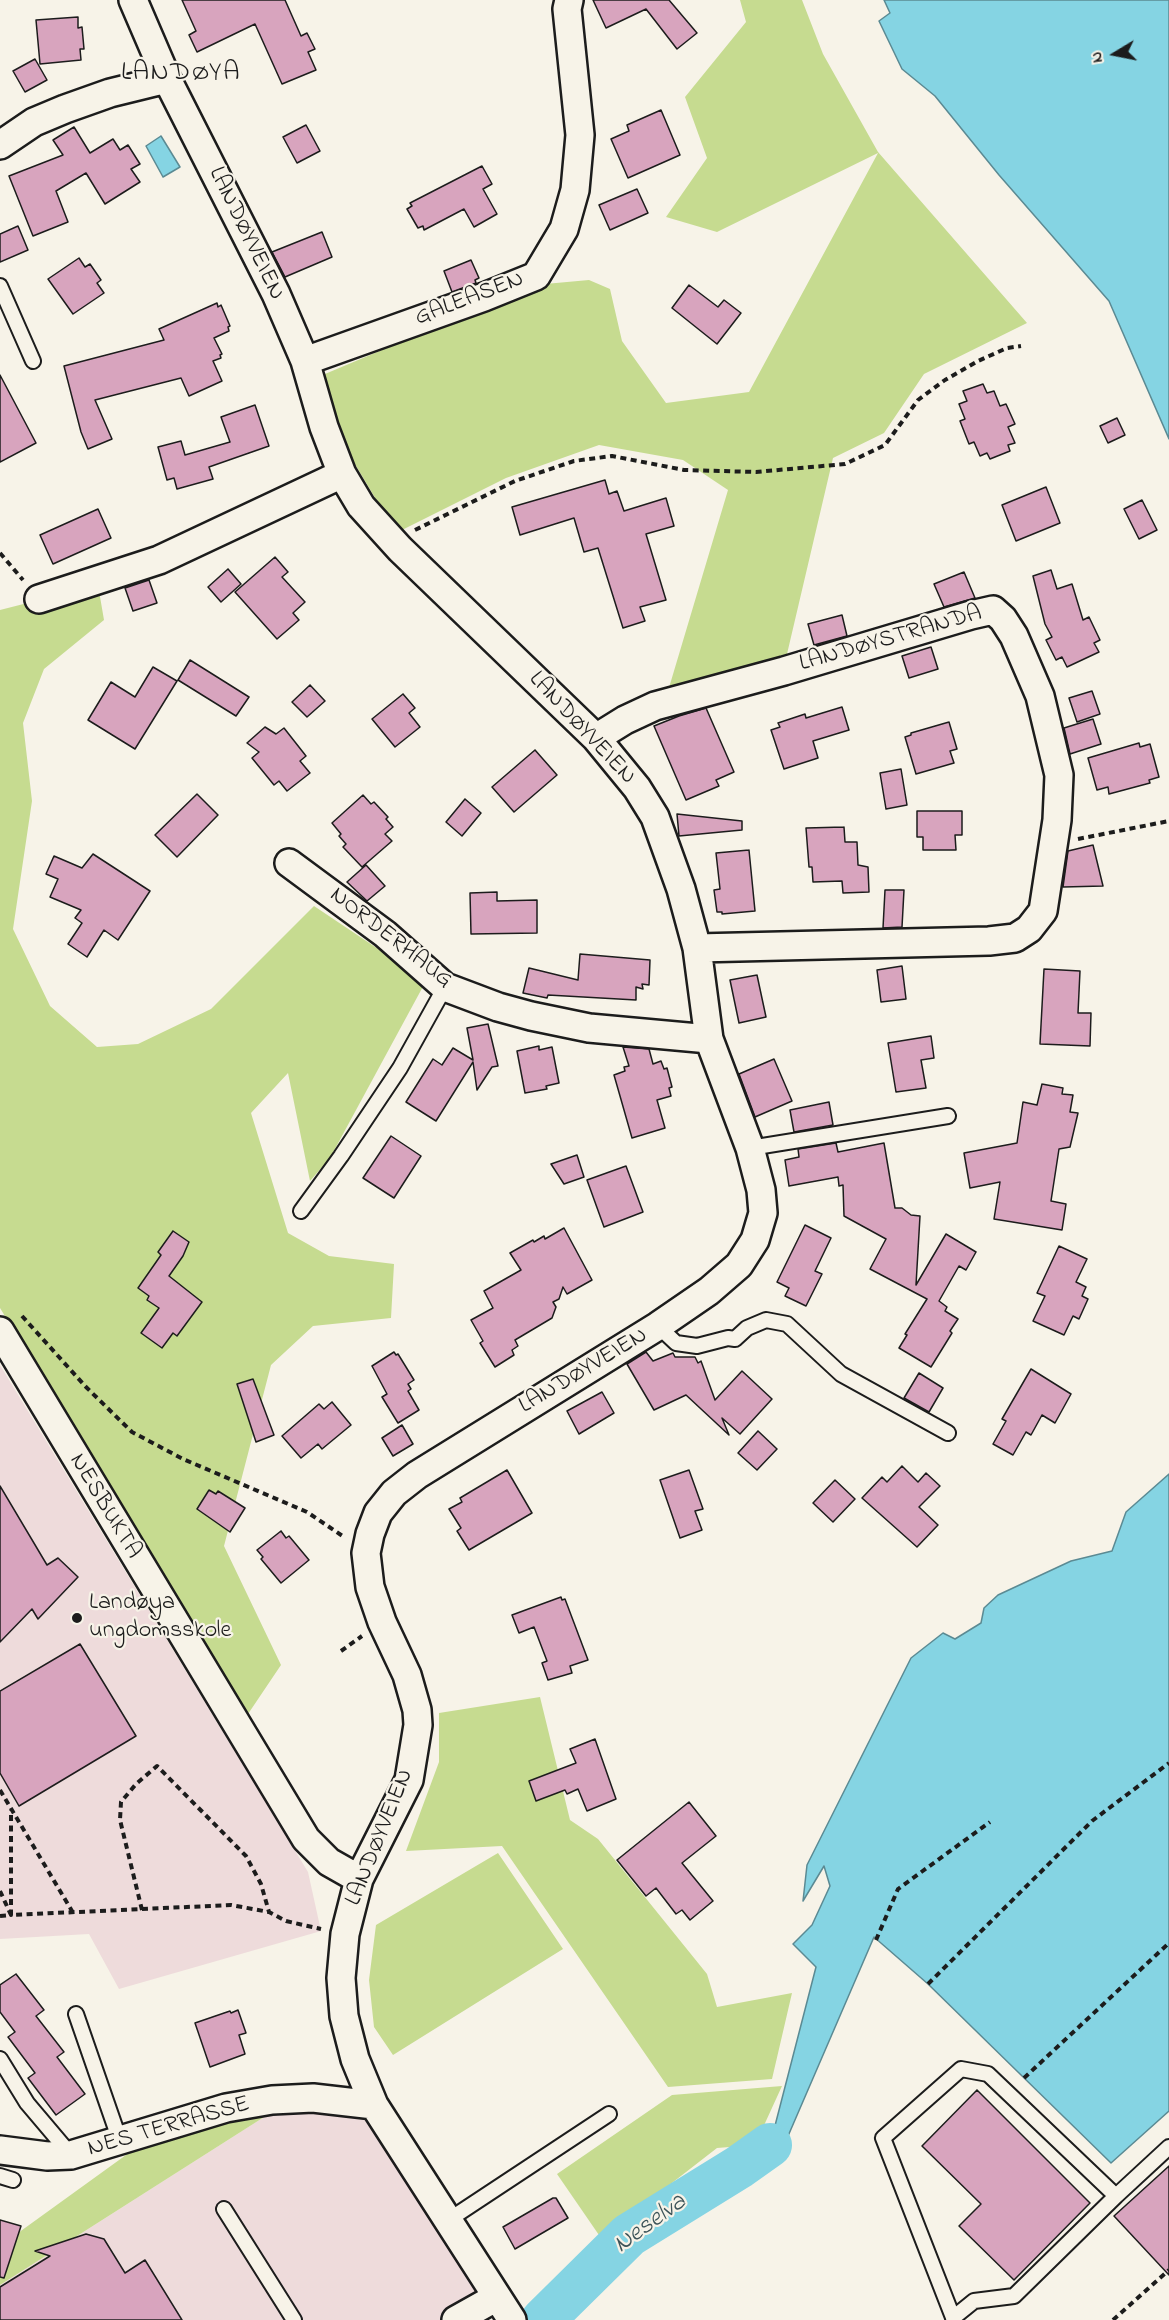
<!DOCTYPE html>
<meta charset="utf-8">
<style>
body{margin:0}
#map{position:relative;width:1169px;height:2320px;overflow:hidden;background:#f7f3e8;font-family:"Indie Flower",sans-serif}
canvas{display:block}
.north{position:absolute;left:1085px;top:24px;width:60px;height:60px;-webkit-text-stroke:4px #f7f3e8;paint-order:stroke;rotate:260deg;font-size:16px;font-weight:700;line-height:24px;text-align:center;color:#1c1c1c}
.north::after{content:'';display:block;margin:auto;width:21px;height:27px;background:#1c1c1c;clip-path:polygon(50% 0,100% 100%,50% 72%,0 100%)}
</style>
<div id="map">
<canvas width="1169" height="2320"></canvas>
<div class="north">N</div>
</div>
<script>
const c = document.querySelector('canvas').getContext('2d');
c.lineJoin = 'round';
function paint(path, color) {
  c.fillStyle = color;
  c.fill(path, 'evenodd');
}
function poly(rows) {
  const path = new Path2D();
  for (const r of rows) {
    path.moveTo(r[0], r[1]);
    for (let i = 2; i < r.length; i += 2) path.lineTo(r[i], r[i + 1]);
  }
  return path;
}
function trace(path, color, width, dash) {
  c.strokeStyle = color;
  c.lineWidth = width;
  c.lineCap = dash ? 'butt' : 'round';
  c.setLineDash(dash || []);
  c.stroke(path);
}
function label(font, color, halo, rows, align = 'center') {
  c.font = font + ' "Indie Flower",sans-serif';
  c.lineWidth = 4.5;
  c.setLineDash([]);
  c.textBaseline = 'middle';
  c.strokeStyle = halo;
  c.fillStyle = color;
  for (const [text, x, y, turn = 0] of rows) {
    c.save();
    c.translate(x, y);
    c.rotate((+turn || 0) * Math.PI / 180);
    c.textAlign = isNaN(turn) ? turn : align;
    if (halo) c.strokeText(text, 0, 0);
    c.fillText(text, 0, 0);
    c.restore();
  }
}
paint(poly([
 [0,1365,308,1872,321,1931,119,1989,89,1934,0,1939],
 [283,2105,371,2110,489,2292,444,2320,0,2320,0,2285]
]), '#eedbdb');
paint(poly([
 [740,0,802,0,823,54,878,152,1027,323,924,374,884,433,833,458,787,654,668,691,728,490,683,460,599,445,506,478,396,533,306,382,491,304,545,284,589,280,610,289,622,341,666,403,749,392,878,153,717,232,666,217,707,158,685,97,746,22],
 [98,585,104,620,44,669,23,723,32,801,13,929,50,1006,97,1047,138,1044,211,1009,314,906,426,981,330,1158,310,1181,288,1073,251,1113,288,1233,329,1256,394,1264,391,1318,313,1326,271,1365,224,1546,281,1665,248,1714,0,1308,0,610],
 [540,1697,570,1820,598,1839,707,1974,717,2007,792,1993,772,2079,668,2087,502,1846,406,1851,439,1762,439,1713],
 [498,1853,563,1949,393,2055,374,2027,369,1980,376,1925],
 [782,2086,755,2145,717,2148,601,2238,557,2174,672,2095],
 [283,2105,0,2285,0,2246,144,2142]
]), '#c6db90');
const water = poly([
 [884,0,1169,0,1169,439,1109,301,999,175,935,96,902,69,879,21,890,13,884,0],
 [161,136,180,167,163,177,146,146,161,136],
 [1169,1474,1169,2111,1111,2163,928,1984,874,1937,782,2150,770,2145,816,1967,793,1944,812,1925,830,1886,824,1866,803,1901,807,1865,911,1658,943,1633,955,1639,981,1623,984,1608,998,1595,1071,1561,1112,1551,1126,1512,1169,1474]
]);
paint(water, '#85d4e3');
trace(water, '#5b8a93', 1.5);
trace(poly([
 [543,2320,629,2235,739,2167,770,2145]
]), '#85d4e3', 44);
const building = poly([
 [182,0,285,0,301,36,307,33,315,49,308,52,316,70,282,84,255,24,197,52,189,35,196,31,182,0],
 [593,0,669,0,697,33,677,49,646,9,606,28,593,0],
 [78,17,78,28,82,27,84,49,80,49,81,60,40,64,36,20,78,17],
 [35,59,47,80,25,92,13,71,35,59],
 [661,110,680,155,628,178,611,139,629,131,627,125,661,110],
 [306,125,320,151,297,163,283,137,306,125],
 [74,127,90,153,113,139,120,150,128,145,140,164,131,169,140,182,105,204,86,173,56,191,68,222,33,236,9,176,63,155,53,140,74,127],
 [482,166,492,184,483,189,497,214,474,227,464,209,424,230,423,226,418,228,407,209,412,206,410,203,482,166],
 [637,189,648,213,610,230,599,205,637,189],
 [18,226,28,250,0,262,0,234,18,226],
 [322,232,332,257,285,277,272,252,322,232],
 [79,258,85,267,90,264,101,280,97,283,104,293,73,314,48,279,79,258],
 [471,260,479,278,475,280,476,283,452,292,444,271,471,260],
 [689,285,718,307,724,300,741,313,717,344,672,308,689,285],
 [217,303,218,307,221,305,230,326,228,327,229,331,214,338,222,354,220,355,221,358,213,361,222,381,189,396,181,378,95,400,112,439,88,449,81,432,64,366,164,340,159,329,217,303],
 [0,375,36,443,0,462,0,375],
 [983,384,987,393,994,391,1000,406,1006,404,1015,424,1008,427,1015,443,1008,445,1010,451,990,459,987,453,980,456,974,442,969,444,960,421,965,419,959,404,967,401,963,391,983,384],
 [255,405,269,446,209,467,213,479,177,489,174,478,167,480,158,447,181,441,185,455,230,442,221,417,255,405],
 [1117,418,1125,435,1108,443,1100,426,1117,418],
 [605,480,609,494,617,491,624,511,666,498,674,526,646,534,666,600,640,607,645,621,623,628,598,548,584,552,574,518,520,535,512,507,605,480],
 [1046,487,1060,523,1016,541,1002,505,1046,487],
 [1142,500,1157,530,1139,539,1124,509,1142,500],
 [98,509,111,538,53,564,40,535,98,509],
 [275,557,288,572,282,577,305,602,293,613,299,620,277,639,235,592,275,557],
 [228,569,241,584,221,602,208,587,228,569],
 [1051,570,1057,589,1072,584,1083,620,1089,617,1100,640,1094,643,1099,652,1067,667,1062,657,1056,660,1046,640,1052,637,1045,624,1033,576,1051,570],
 [964,572,975,598,944,607,934,584,964,572],
 [149,580,157,603,133,611,125,588,149,580],
 [842,615,847,636,814,645,808,624,842,615],
 [931,647,938,669,909,678,902,656,931,647],
 [190,660,249,697,236,716,178,680,190,660],
 [153,667,177,681,135,749,88,720,111,682,135,697,153,667],
 [310,685,325,701,307,717,292,702,310,685],
 [1092,691,1100,714,1077,722,1069,698,1092,691],
 [403,694,415,708,409,713,420,727,395,747,372,719,403,694],
 [842,707,849,730,813,741,818,758,784,769,771,730,780,727,778,723,805,714,806,718,842,707],
 [706,708,734,772,716,780,719,786,686,800,654,726,679,716,706,708],
 [1093,719,1101,744,1070,754,1064,728,1093,719],
 [949,722,957,749,950,751,954,763,916,774,905,737,911,735,911,733,949,722],
 [265,727,276,734,284,728,306,756,300,761,310,773,287,791,279,781,274,785,252,758,259,752,247,743,265,727],
 [1139,743,1140,747,1150,744,1159,777,1149,780,1150,783,1109,794,1108,787,1097,790,1088,758,1139,743],
 [535,750,557,775,514,812,492,787,535,750],
 [901,769,907,805,886,809,880,773,901,769],
 [197,794,218,815,177,857,155,835,197,794],
 [363,795,371,804,374,802,388,817,386,819,393,827,385,834,392,841,362,867,343,847,346,844,339,836,341,834,332,823,363,795],
 [465,799,481,813,462,836,446,822,465,799],
 [917,811,962,811,962,835,955,835,956,850,923,850,923,837,917,837,917,811],
 [677,814,742,821,742,830,679,836,677,814],
 [844,827,845,842,857,842,858,865,868,867,869,892,843,893,842,881,813,882,812,867,809,867,806,828,844,827],
 [1093,845,1103,886,1063,887,1068,851,1093,845],
 [749,850,755,911,722,914,722,912,717,912,714,890,720,889,716,853,749,850],
 [93,854,150,891,118,940,104,930,87,957,68,944,82,923,75,918,81,910,50,897,58,879,46,874,54,856,82,868,93,854],
 [366,865,385,886,367,901,347,882,366,865],
 [885,890,904,890,902,927,883,928,885,890],
 [497,892,497,901,537,900,537,933,471,934,470,893,497,892],
 [580,954,650,960,649,985,642,984,643,989,636,987,636,1000,548,995,547,998,523,993,529,968,578,980,580,954],
 [902,966,906,999,881,1002,877,970,902,966],
 [1044,969,1080,971,1078,1013,1091,1013,1090,1046,1040,1044,1044,969],
 [757,975,766,1017,739,1023,730,980,757,975],
 [488,1024,498,1066,492,1067,477,1090,473,1062,436,1121,406,1102,433,1059,442,1065,453,1048,473,1060,467,1028,488,1024],
 [931,1036,934,1058,921,1060,926,1088,896,1092,888,1043,931,1036],
 [539,1046,539,1050,552,1047,559,1083,546,1086,547,1089,525,1093,517,1051,539,1046],
 [623,1047,649,1049,653,1064,661,1061,664,1069,667,1068,672,1087,669,1088,671,1096,657,1100,665,1128,632,1138,614,1075,625,1071,624,1067,629,1066,623,1047],
 [774,1059,792,1101,755,1117,739,1074,774,1059],
 [1042,1084,1063,1088,1062,1094,1073,1095,1070,1112,1078,1113,1070,1147,1059,1149,1051,1201,1066,1204,1062,1230,994,1219,1000,1182,970,1188,964,1153,1017,1143,1023,1102,1037,1105,1042,1084],
 [829,1102,833,1125,794,1132,790,1110,829,1102],
 [391,1136,421,1156,394,1198,363,1178,391,1136],
 [836,1143,838,1152,884,1143,895,1208,902,1208,911,1215,920,1216,916,1285,946,1234,976,1252,966,1270,959,1266,939,1301,947,1307,945,1311,958,1319,950,1331,952,1333,931,1367,899,1348,907,1335,905,1334,927,1299,870,1269,886,1239,844,1216,843,1185,839,1186,838,1177,789,1186,785,1160,799,1157,798,1149,836,1143],
 [577,1155,584,1177,564,1184,551,1164,577,1155],
 [626,1166,643,1212,604,1227,587,1180,626,1166],
 [805,1225,831,1238,815,1271,822,1274,806,1306,785,1296,789,1288,777,1282,805,1225],
 [564,1228,592,1280,567,1294,563,1287,559,1299,553,1302,556,1307,552,1318,515,1340,518,1346,512,1350,514,1355,495,1367,480,1343,483,1341,471,1320,493,1308,484,1291,521,1270,510,1253,533,1240,534,1242,544,1236,545,1239,564,1228],
 [173,1231,189,1242,183,1256,169,1276,202,1302,177,1336,173,1333,162,1348,141,1333,159,1308,147,1300,149,1296,138,1288,161,1255,158,1252,173,1231],
 [1059,1246,1087,1259,1076,1282,1086,1287,1082,1296,1088,1299,1079,1319,1073,1316,1064,1335,1033,1321,1045,1296,1037,1293,1059,1246],
 [394,1352,396,1355,398,1354,414,1380,408,1384,411,1389,408,1391,419,1410,398,1423,382,1397,387,1394,372,1366,394,1352],
 [646,1352,653,1361,673,1353,675,1357,695,1357,698,1363,701,1361,715,1400,742,1371,772,1399,740,1434,722,1418,729,1435,686,1395,654,1410,627,1364,646,1352],
 [1031,1369,1071,1394,1055,1423,1042,1415,1031,1435,1026,1432,1013,1455,993,1444,1006,1421,1002,1419,1031,1369],
 [919,1373,943,1388,929,1412,904,1398,919,1373],
 [253,1379,274,1435,256,1442,237,1384,253,1379],
 [602,1392,614,1413,579,1434,567,1411,602,1392],
 [332,1402,351,1425,322,1449,318,1444,301,1458,282,1436,319,1404,324,1409,332,1402],
 [402,1425,413,1444,393,1456,382,1438,402,1425],
 [758,1431,777,1449,757,1470,738,1453,758,1431],
 [902,1466,918,1482,926,1473,940,1486,919,1507,938,1525,917,1547,862,1498,882,1477,887,1482,902,1466],
 [507,1470,532,1513,469,1550,457,1531,461,1528,449,1509,462,1502,460,1498,507,1470],
 [689,1470,703,1509,695,1511,702,1530,680,1538,660,1480,689,1470],
 [835,1480,855,1499,833,1522,813,1503,835,1480],
 [0,1486,47,1565,58,1558,78,1577,38,1619,32,1609,0,1642,0,1486],
 [209,1490,216,1494,218,1491,245,1508,230,1532,197,1509,209,1490],
 [281,1531,286,1538,289,1536,309,1560,281,1583,261,1559,263,1557,257,1550,281,1531],
 [561,1597,562,1600,565,1599,588,1660,570,1666,572,1673,548,1680,542,1663,547,1661,534,1627,519,1633,512,1615,561,1597],
 [80,1644,136,1736,19,1806,0,1773,0,1691,80,1644],
 [595,1739,616,1799,587,1811,578,1789,567,1794,565,1790,536,1801,529,1781,576,1763,570,1749,595,1739],
 [689,1802,716,1836,682,1863,713,1901,690,1920,682,1910,676,1914,656,1888,646,1896,617,1860,689,1802],
 [16,1974,44,2010,36,2016,64,2052,57,2057,85,2094,56,2115,28,2078,35,2073,8,2037,15,2032,0,2012,0,1985,16,1974],
 [238,2010,246,2033,239,2035,245,2054,210,2067,195,2023,230,2011,231,2013,238,2010],
 [977,2090,1090,2203,1014,2280,959,2226,981,2204,922,2146,977,2090],
 [1169,2166,1169,2275,1114,2216,1169,2166],
 [553,2198,556,2198,568,2218,515,2249,503,2227,553,2198],
 [0,2220,21,2226,4,2278,0,2277,0,2220],
 [86,2234,104,2239,125,2273,145,2260,182,2320,0,2320,0,2287,50,2256,35,2251,86,2234]
]);
paint(building, '#d8a4be');
trace(building, '#1c1c1c', 1.5);
const service = poly([
 [0,286,33,361],
 [750,1148,948,1116],
 [301,1211,341,1156,400,1068,445,987],
 [658,1326,676,1343,697,1346,728,1338,735,1339,747,1328,766,1320,787,1324,841,1374,948,1433],
 [76,2014,120,2141],
 [0,2059,27,2103,71,2155],
 [0,2176,13,2180],
 [1116,2196,1169,2147],
 [224,2209,294,2320],
 [447,2221,609,2114],
 [953,2318,974,2301,1014,2296,1116,2196,988,2074,961,2069,883,2138,954,2320]
]);
const minor = poly([
 [133,0,167,79,276,294,305,361,324,427,342,474,361,506,400,549,596,738,637,788,655,817,681,889,697,948,709,1039,750,1148,761,1190,763,1213,755,1240,739,1265,709,1291,658,1326,417,1475,394,1493,378,1513,370,1534,366,1553,370,1587,382,1622,407,1675,417,1710,418,1725,409,1780,359,1879,345,1934,341,1978,344,2016,355,2059,374,2105,512,2320],
 [0,145,34,122,65,109,110,93,167,79],
 [305,361,484,297,536,276,564,229,575,190,580,135,567,9,569,0],
 [39,599,159,560,342,474],
 [596,738,625,720,655,706,784,671,971,615,993,610,1003,619,1014,636,1040,696,1059,775,1057,820,1043,911,1029,929,1015,938,989,941,697,948],
 [289,863,385,934,445,987,498,1007,531,1016,589,1028,709,1039],
 [0,1331,306,1839,329,1862,359,1879],
 [0,2150,47,2156,71,2155,226,2108,272,2100,313,2098,374,2105],
 [456,2320,497,2297]
]);
trace(service, '#1c1c1c', 18);
trace(minor, '#1c1c1c', 32);
trace(poly([
 [415,530,515,481,574,461,612,456,684,470,756,472,845,464,885,445,918,400,945,380,978,361,1007,348,1021,346],
 [0,553,23,580],
 [1078,839,1169,821],
 [22,1316,86,1387,132,1432,183,1459,307,1512,344,1537],
 [341,1651,362,1636],
 [0,1790,72,1911],
 [0,1891,11,1915,231,1905,269,1912,286,1921,321,1929],
 [142,1910,120,1820,121,1802,136,1784,157,1766,246,1856,261,1884,269,1912],
 [0,1916,11,1915,11,1810],
 [876,1940,898,1889,990,1822],
 [928,1984,1092,1821,1169,1763],
 [1024,2078,1169,1943],
 [1113,2320,1169,2270]
]), '#1c1c1c', 4, [6, 4.5]);
trace(service, '#f7f3e8', 14);
trace(minor, '#f7f3e8', 27);
for (const [x, y, r, color] of [
 [77,1618,6,"#1c1c1c"]
]) {
  const dot = new Path2D();
  dot.arc(x, y, r, 0, 2 * Math.PI);
  c.fillStyle = color;
  c.fill(dot);
  trace(dot, '#f7f3e8', 2);
}
label('24px', '#1c1c1c', '#f7f3e8', [
 ["LANDØYVEIEN",245,234,64],
 ["GALEASEN",470,300,-21],
 ["LANDØYSTRANDA",891,640,-16],
 ["LANDØYVEIEN",581,729,47],
 ["NORDERHAUG",390,939,38],
 ["LANDØYVEIEN",584,1372,-31],
 ["NESBUKTA",104,1507,59],
 ["LANDØYVEIEN",381,1838,-68],
 ["NES TERRASSE",169,2128,-16]
]);
label('24px', '#1c1c1c', '#f7f3e8', [
 ["Landøya",89,1604],
 ["ungdomsskole",89,1632]
], 'left');
label('italic 26px', '#3c5358', '#f7f3e8', [
 ["Neselva",651,2225,-36]
]);
c.letterSpacing = '1.5px';
label('27px', '#1c1c1c', '#f7f3e8', [
 ["LANDØYA",181,75]
]);
c.letterSpacing = '0px';
</script>
